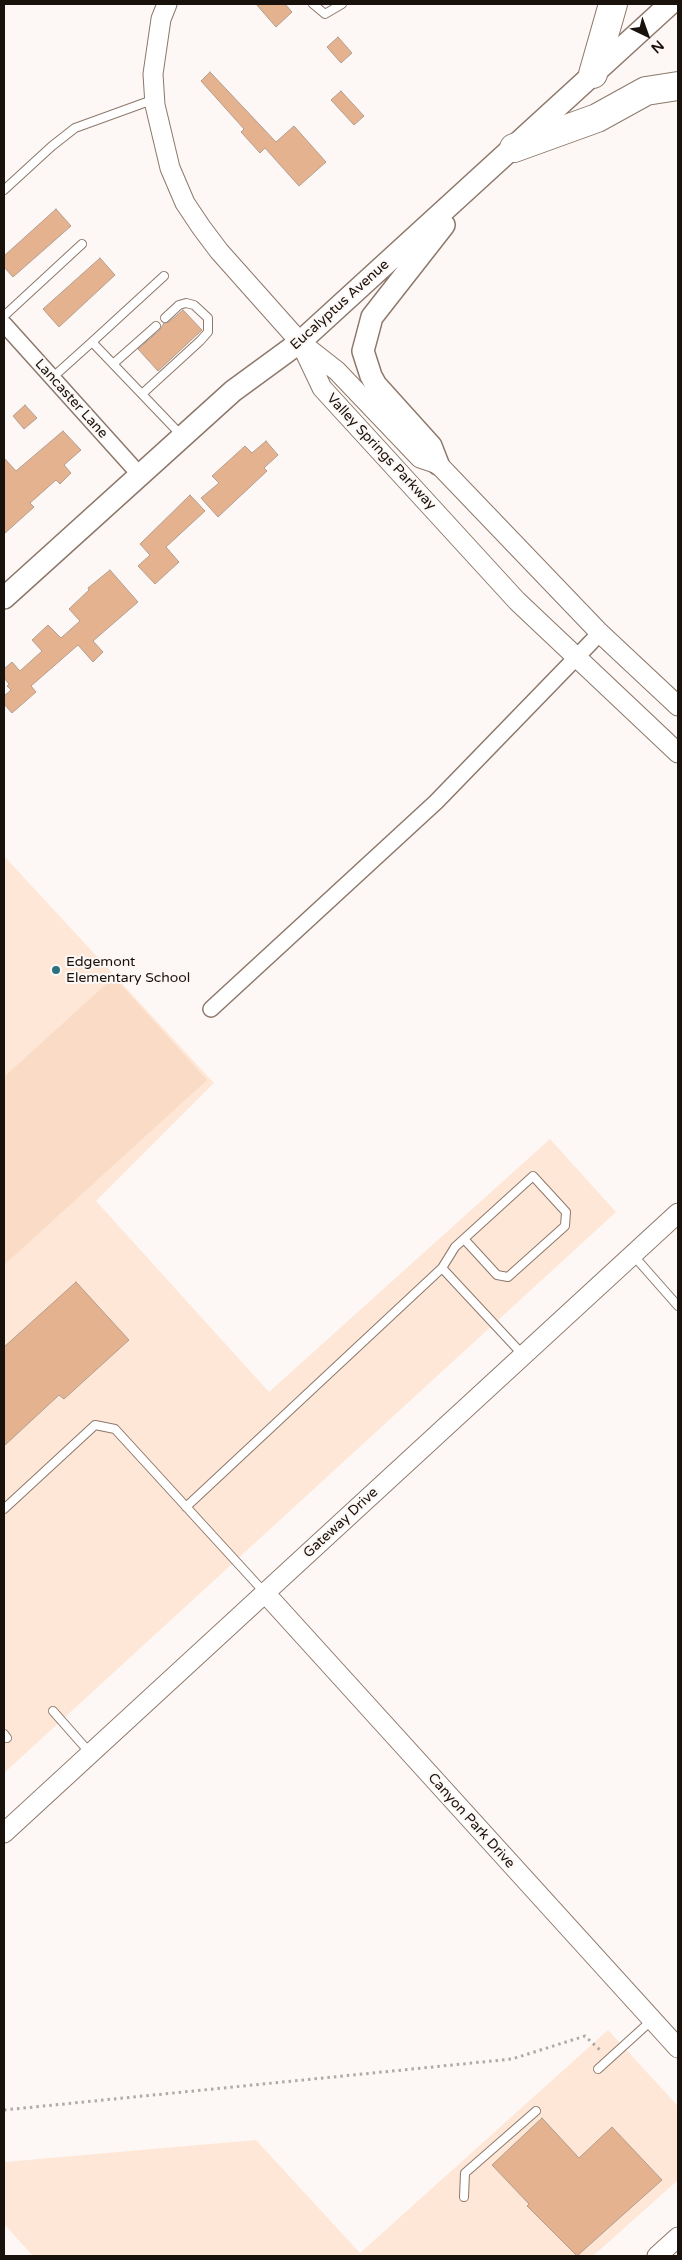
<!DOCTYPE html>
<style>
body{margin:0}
#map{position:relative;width:682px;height:2260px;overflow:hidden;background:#fdf8f5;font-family:"Varela Round",sans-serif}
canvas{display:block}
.frame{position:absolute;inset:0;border:5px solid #19110c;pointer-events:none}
.north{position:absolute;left:622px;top:10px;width:50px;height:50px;-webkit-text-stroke:4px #fdf8f5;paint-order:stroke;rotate:138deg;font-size:14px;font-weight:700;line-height:20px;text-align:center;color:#19110c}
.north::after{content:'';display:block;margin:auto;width:18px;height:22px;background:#19110c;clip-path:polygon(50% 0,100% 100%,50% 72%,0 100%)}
</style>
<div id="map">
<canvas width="682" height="2260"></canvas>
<div class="frame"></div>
<div class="north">N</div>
</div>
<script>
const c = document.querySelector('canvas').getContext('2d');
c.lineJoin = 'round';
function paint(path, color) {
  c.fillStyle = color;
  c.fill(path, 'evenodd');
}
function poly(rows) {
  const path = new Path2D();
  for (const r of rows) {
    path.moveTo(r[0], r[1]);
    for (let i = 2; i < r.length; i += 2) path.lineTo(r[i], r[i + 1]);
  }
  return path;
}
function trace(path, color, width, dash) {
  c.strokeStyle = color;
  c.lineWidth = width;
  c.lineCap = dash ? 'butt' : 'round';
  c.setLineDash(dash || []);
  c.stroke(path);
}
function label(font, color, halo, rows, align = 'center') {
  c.font = font + ' "Varela Round",sans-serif';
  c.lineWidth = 4;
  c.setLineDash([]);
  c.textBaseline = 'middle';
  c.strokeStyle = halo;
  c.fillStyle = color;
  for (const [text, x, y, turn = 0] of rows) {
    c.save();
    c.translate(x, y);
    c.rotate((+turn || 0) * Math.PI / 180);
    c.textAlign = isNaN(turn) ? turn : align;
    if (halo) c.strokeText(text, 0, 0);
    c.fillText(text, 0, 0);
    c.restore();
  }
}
paint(poly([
 [4,856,214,1083,96,1201,269,1392,550,1139,616,1212,4,1773],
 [608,2030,678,2106,678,2180,593,2256,33,2256,4,2224,4,2162,256,2140,360,2253]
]), '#ffe7d7');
paint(poly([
 [114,977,207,1080,4,1265,4,1077]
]), '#fadbc6');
const building = poly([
 [256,4,285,4,292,12,276,27,256,4],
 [338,37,352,53,341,63,327,47,338,37],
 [210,72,276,142,294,126,326,162,299,186,265,148,260,153,241,132,244,129,201,81,210,72],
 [341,91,364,116,354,125,331,100,341,91],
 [56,209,71,226,13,277,4,267,4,256,56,209],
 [100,258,115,275,59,327,43,309,100,258],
 [183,310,202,330,158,371,138,349,160,330,164,323,169,322,183,310],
 [25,405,37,418,24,429,13,416,25,405],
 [63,431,81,450,64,465,71,473,60,484,56,480,30,503,34,507,4,534,4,458,16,471,63,431],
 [266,441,278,455,264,468,267,471,218,517,201,498,219,483,212,476,245,446,252,453,266,441],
 [190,495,205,511,166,547,179,562,155,584,138,566,150,555,140,544,190,495],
 [110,570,138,602,93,641,103,652,93,662,78,645,31,686,36,692,12,713,4,704,4,696,11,690,7,686,9,684,4,678,4,669,12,662,20,671,42,651,32,640,48,625,61,638,80,621,69,609,89,590,88,588,110,570],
 [76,1282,129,1340,64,1399,59,1395,4,1446,4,1347,76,1282],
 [542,2118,579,2158,612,2127,662,2180,577,2256,527,2206,529,2204,492,2165,542,2118]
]);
paint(building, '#e4b28f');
trace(building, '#b39e8f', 1);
const service = poly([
 [313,4,325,14,342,4],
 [4,190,52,146,75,128,155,99],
 [164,276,92,342,182,436],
 [4,316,82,244],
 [113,364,156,326],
 [52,378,92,342],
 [142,394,200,341,208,332,208,318,194,305,186,303,179,305,165,318],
 [633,1255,678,1306],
 [442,1268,523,1355],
 [186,1507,442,1268,455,1247,533,1176,566,1212,565,1226,508,1277,497,1275,464,1239],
 [4,1509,95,1425,115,1429,265,1593],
 [53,1711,90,1753],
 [4,1734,7,1738],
 [598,2069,652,2020],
 [464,2197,465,2173,536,2111]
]);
const minor = poly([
 [4,324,139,474],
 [211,1009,436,802,600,633]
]);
const tertiary = poly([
 [167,4,161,19,153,74,155,105,170,168,185,203,201,227,219,251,300,342,337,371,420,458,438,464,600,633,678,706],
 [302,346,322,388,517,601,678,753],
 [265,1593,678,2048],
 [4,1833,678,1213],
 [657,2256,678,2237]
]);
const secondary = poly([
 [438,464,431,446,376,385,371,376,363,351,372,317,444,225],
 [4,598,233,391,300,342,670,4]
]);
const motorway = poly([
 [593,74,613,4],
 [514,148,597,118,646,91,678,86]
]);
trace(service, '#8d786b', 10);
trace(minor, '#8d786b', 18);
trace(tertiary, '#8d786b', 21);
trace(secondary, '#8d786b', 24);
trace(motorway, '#8d786b', 30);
trace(poly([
 [4,2110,512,2059,585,2036,601,2051]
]), '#b0aaa7', 3, [2.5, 4]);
trace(service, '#fff', 8);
trace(minor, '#fff', 15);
trace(tertiary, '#fff', 19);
trace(secondary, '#fff', 21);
trace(motorway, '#fff', 28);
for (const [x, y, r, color] of [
 [56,970,5,"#2a717d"]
]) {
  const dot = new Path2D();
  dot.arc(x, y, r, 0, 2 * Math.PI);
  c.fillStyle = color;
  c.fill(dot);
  trace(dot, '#fdf8f5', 2);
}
label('14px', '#19110c', '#fdf8f5', [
 ["Eucalyptus Avenue",340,305,-42],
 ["Lancaster Lane",71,399,48],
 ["Valley Springs Parkway",381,452,47],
 ["Gateway Drive",341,1523,-43],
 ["Canyon Park Drive",471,1821,48]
]);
label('14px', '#19110c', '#fdf8f5', [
 ["Edgemont",66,962],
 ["Elementary School",66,978]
], 'left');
</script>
